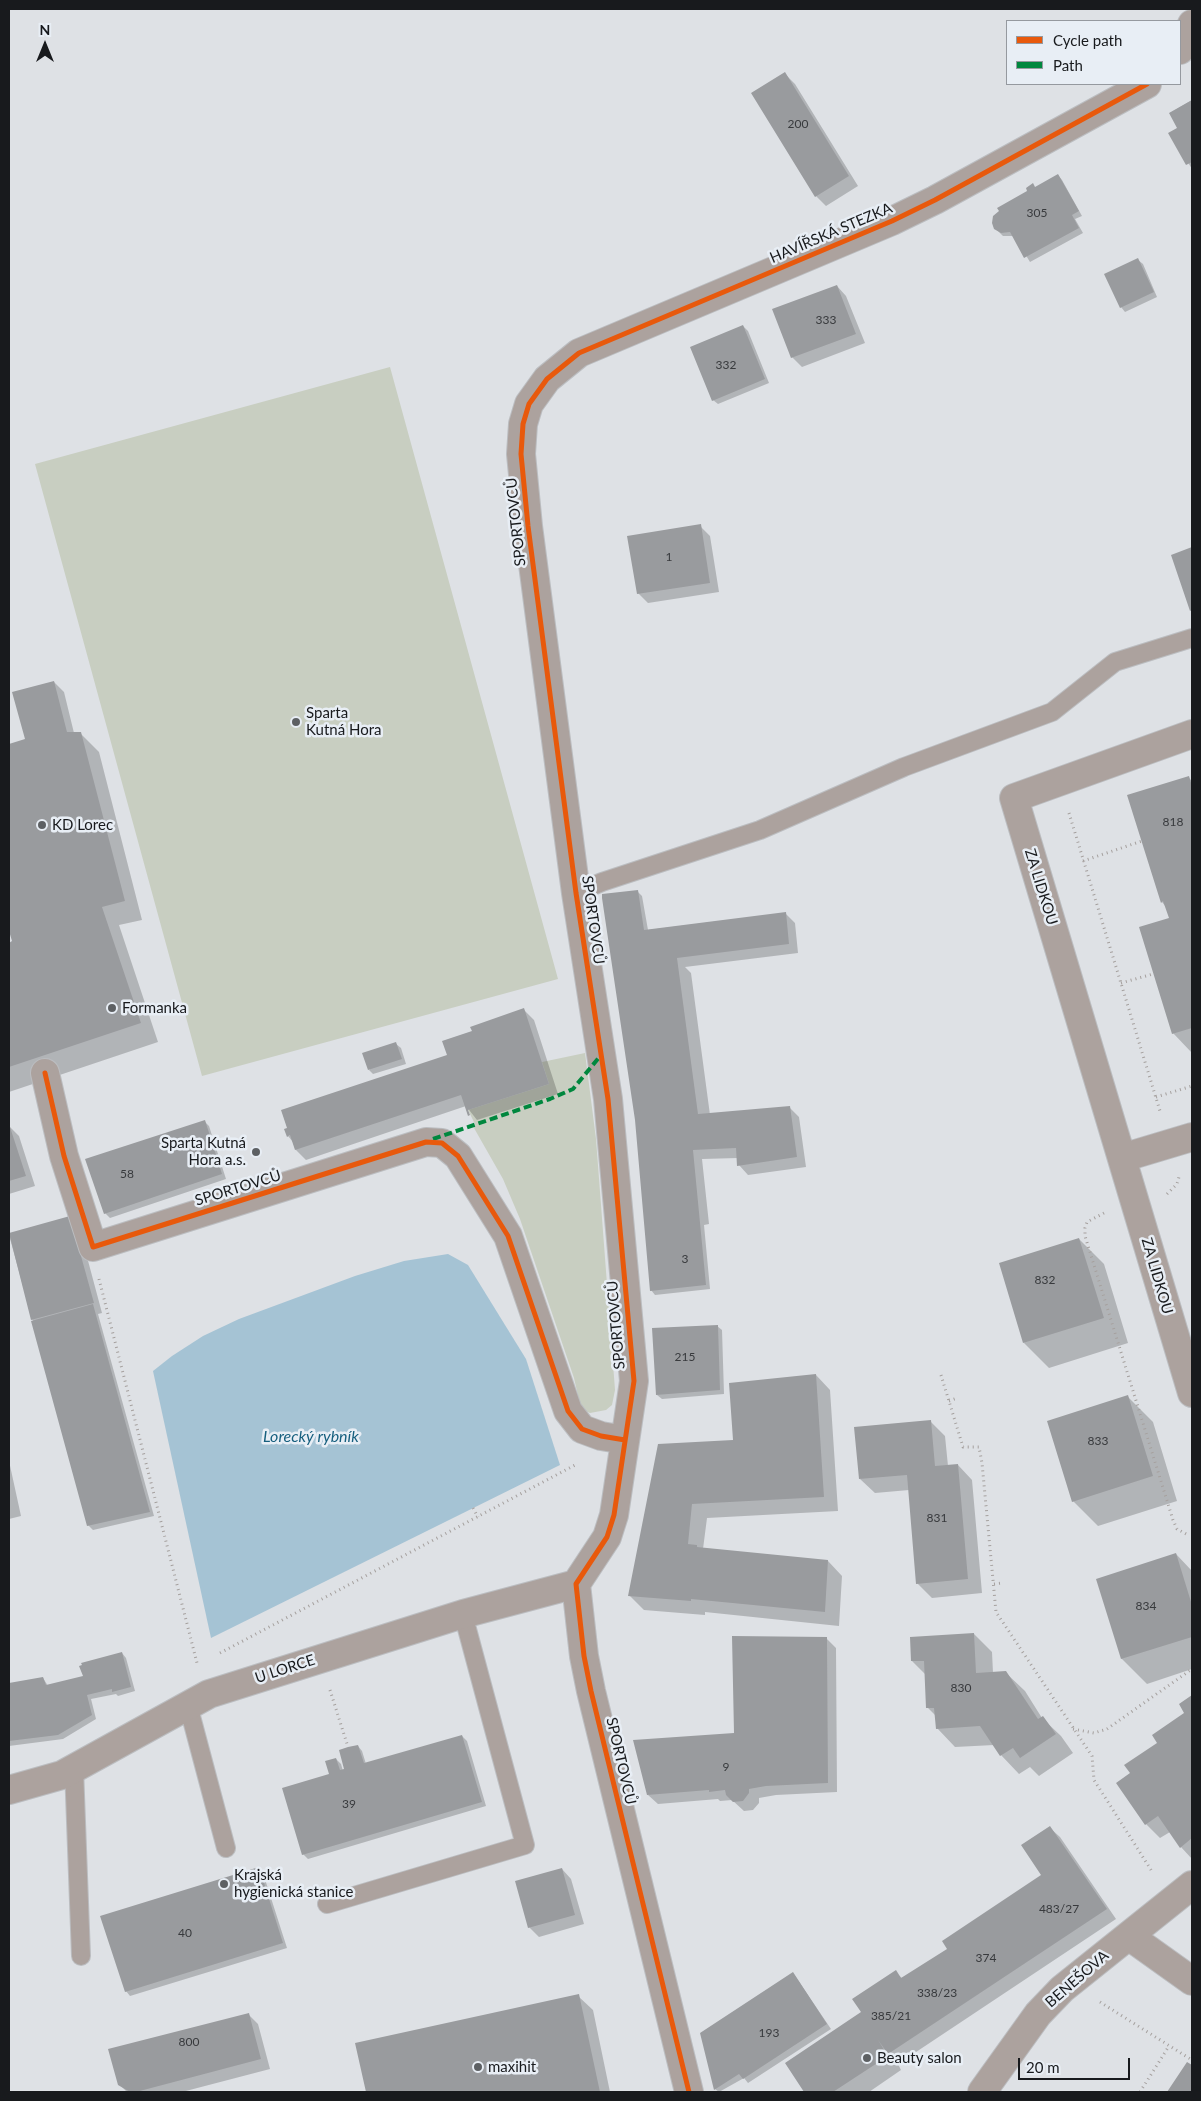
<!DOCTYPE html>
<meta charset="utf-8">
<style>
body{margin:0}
#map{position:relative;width:1201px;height:2101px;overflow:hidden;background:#dee1e5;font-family:Lato,sans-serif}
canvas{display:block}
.frame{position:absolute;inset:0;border:10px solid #181a1d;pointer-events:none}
.legend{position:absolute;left:1006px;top:20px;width:175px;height:65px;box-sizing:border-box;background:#e8eef5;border:1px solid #95999f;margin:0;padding:6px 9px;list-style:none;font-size:15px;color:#181a1d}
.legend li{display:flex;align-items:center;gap:10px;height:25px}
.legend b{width:25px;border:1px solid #95999f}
.north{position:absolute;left:20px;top:20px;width:50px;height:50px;-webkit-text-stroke:4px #e8eef5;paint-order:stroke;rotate:0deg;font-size:14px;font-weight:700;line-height:20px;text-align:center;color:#181a1d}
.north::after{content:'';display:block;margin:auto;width:18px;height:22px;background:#181a1d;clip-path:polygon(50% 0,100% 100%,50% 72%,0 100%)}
.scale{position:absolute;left:1018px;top:2058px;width:112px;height:22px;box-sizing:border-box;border:2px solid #181a1d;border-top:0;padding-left:6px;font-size:15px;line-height:18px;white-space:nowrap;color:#181a1d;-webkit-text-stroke:4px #e8eef5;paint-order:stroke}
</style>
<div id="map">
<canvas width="1201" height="2101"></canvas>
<div class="frame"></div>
<ul class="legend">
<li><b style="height:6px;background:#e8590c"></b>Cycle path</li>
<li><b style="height:6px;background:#00873e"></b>Path</li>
</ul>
<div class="north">N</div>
<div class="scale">20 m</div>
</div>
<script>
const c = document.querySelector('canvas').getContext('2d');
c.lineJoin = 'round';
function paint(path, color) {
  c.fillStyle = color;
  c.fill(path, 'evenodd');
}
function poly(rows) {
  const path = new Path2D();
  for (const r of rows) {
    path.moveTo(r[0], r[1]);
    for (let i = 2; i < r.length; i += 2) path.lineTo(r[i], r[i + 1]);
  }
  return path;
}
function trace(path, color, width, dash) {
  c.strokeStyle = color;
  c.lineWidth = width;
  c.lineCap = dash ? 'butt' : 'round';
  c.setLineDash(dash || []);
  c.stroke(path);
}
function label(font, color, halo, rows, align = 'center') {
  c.font = font + ' Lato,sans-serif';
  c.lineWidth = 5;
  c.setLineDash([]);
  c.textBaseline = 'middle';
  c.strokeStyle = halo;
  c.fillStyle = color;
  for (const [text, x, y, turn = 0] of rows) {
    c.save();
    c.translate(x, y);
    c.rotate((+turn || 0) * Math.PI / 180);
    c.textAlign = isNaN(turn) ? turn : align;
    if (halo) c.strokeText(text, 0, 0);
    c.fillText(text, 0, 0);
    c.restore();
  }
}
paint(poly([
 [390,367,558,979,202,1076,35,464],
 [585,1053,596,1139,615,1390,612,1405,606,1410,590,1413,581,1409,574,1378,520,1219,503,1179,474,1128,475,1124,468,1110,549,1084,542,1062]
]), '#c8cec1');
paint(poly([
 [448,1254,468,1265,526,1359,560,1465,211,1638,153,1371,172,1356,203,1336,239,1319,355,1276,404,1261]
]), '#a5c3d4');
paint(poly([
 [785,74,795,84,858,186,826,206,816,196,753,94],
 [1192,100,1192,169,1170,133,1178,128,1170,113],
 [1058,175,1062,180,1082,216,1075,219,1083,233,1030,262,1014,236,1003,236,994,227,1036,188],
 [1138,260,1143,264,1157,297,1125,312,1121,307],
 [837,286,846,296,865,343,802,367,792,357],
 [743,326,748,331,769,383,718,404,713,400],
 [700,526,710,536,719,592,648,603,638,593],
 [1192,549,1192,611,1173,555],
 [54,682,64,692,74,733,80,733,99,752,142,920,119,925,158,1042,9,1092,9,944,14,942,9,927,9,745,27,739],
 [1189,778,1192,781,1192,1053,1173,1033,1170,918,1166,907,1162,902],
 [637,891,642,896,648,930,785,913,795,923,798,953,685,967,691,973,710,1115,789,1107,799,1117,806,1167,748,1175,739,1165,738,1158,702,1159,709,1224,704,1225,710,1289,655,1295,651,1290],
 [524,1010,534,1020,558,1094,477,1120,466,1106,306,1160,296,1150,293,1142,288,1136,449,1056,474,1032],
 [396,1044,401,1048,406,1064,373,1074,369,1070],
 [204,1121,209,1126,226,1179,110,1218,105,1213],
 [9,1126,19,1136,35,1186,9,1194],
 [70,1218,79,1227,102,1313,98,1314,154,1516,93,1530,88,1525,34,1322,32,1319,9,1235],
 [1079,1239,1104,1264,1128,1343,1049,1368,1024,1343],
 [717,1326,722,1330,724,1394,662,1399,657,1395],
 [816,1375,830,1390,838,1511,707,1518,703,1549,828,1561,842,1576,839,1626,705,1612,705,1615,644,1610,629,1595,734,1441],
 [1128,1397,1153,1422,1177,1501,1098,1526,1073,1501],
 [931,1422,945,1436,948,1466,958,1465,972,1480,982,1593,932,1598,917,1583,909,1490,875,1493,860,1479],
 [9,1461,21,1516,9,1519],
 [1176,1554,1192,1571,1192,1669,1147,1684,1122,1659,1098,1580],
 [974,1634,992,1652,993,1673,1006,1673,1025,1691,1042,1718,1061,1736,1073,1753,1039,1776,1030,1767,1019,1774,1001,1755,994,1745,955,1747,937,1728,936,1716,928,1708,926,1675,912,1661],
 [826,1638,836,1648,837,1792,776,1795,759,1798,759,1803,753,1810,744,1811,732,1800,720,1801,718,1799,658,1804,648,1795,735,1734],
 [122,1653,126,1658,135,1691,118,1696,116,1694,91,1699,96,1719,63,1739,9,1746,9,1684,43,1678,48,1686,84,1677],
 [1192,1697,1192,1859,1181,1847,1170,1832,1160,1838,1146,1824,1132,1774,1186,1713,1181,1704],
 [462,1736,467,1741,486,1806,308,1859,303,1854,336,1759,341,1764,343,1771,346,1770,358,1746,362,1751,366,1764],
 [1050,1828,1060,1837,1116,1919,898,2064,901,2070,869,2092,805,2092,786,2063,863,2012,895,1972,903,1979,949,1950,1043,1875],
 [258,1869,263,1873,287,1948,130,1996,126,1991],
 [562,1869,571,1879,584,1924,539,1937,529,1927],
 [793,1973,831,2029,748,2083,744,2078,719,2092,715,2089],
 [578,1996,593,2010,610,2092,367,2092,357,2044],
 [248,2014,258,2024,270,2069,182,2092,127,2092,119,2084]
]), '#0003');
paint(poly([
 [785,72,849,176,815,197,751,93],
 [1192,100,1192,162,1186,165,1168,133,1177,128,1169,113],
 [1058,174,1079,211,1072,215,1079,228,1024,258,1010,232,1001,233,994,229,992,223,993,216,999,211,997,208,1027,191,1026,188,1033,183,1035,187],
 [1138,258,1154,292,1120,308,1104,274],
 [837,285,856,334,791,358,772,309],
 [743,325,765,379,712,401,690,347],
 [701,524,710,583,637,594,627,536],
 [1192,547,1192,610,1190,611,1171,555],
 [54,681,67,732,81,732,125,901,102,907,141,1023,9,1067,9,943,12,941,9,931,9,744,25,739,12,692],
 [1189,776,1192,786,1192,1028,1172,1034,1139,927,1169,918,1163,901,1161,903,1127,795],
 [638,890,644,930,786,912,789,944,677,958,698,1114,790,1106,797,1157,737,1166,736,1148,693,1150,706,1285,650,1291,635,1120,602,898,602,894],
 [524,1008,549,1084,468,1110,470,1115,468,1116,461,1095,295,1150,290,1135,287,1137,284,1129,287,1128,281,1110,447,1055,442,1041,472,1031,470,1027],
 [396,1042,402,1059,368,1070,362,1053],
 [205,1120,222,1174,104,1214,85,1159],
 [9,1124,26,1176,9,1181],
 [70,1216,94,1303,31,1320,9,1233],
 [1079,1238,1104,1318,1023,1343,999,1263],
 [93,1304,150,1512,87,1526,31,1321],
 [718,1325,720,1390,656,1395,652,1328],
 [816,1374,824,1497,692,1504,688,1544,697,1545,697,1547,828,1560,825,1612,691,1599,691,1601,628,1596,658,1444,733,1440,729,1383],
 [1128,1395,1153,1476,1072,1502,1047,1421],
 [931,1420,935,1466,958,1464,968,1579,916,1584,907,1475,859,1479,854,1427],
 [1176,1553,1192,1605,1192,1637,1121,1659,1096,1579],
 [974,1633,976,1673,1006,1671,1038,1719,1043,1716,1056,1734,1020,1758,1013,1748,1000,1756,980,1726,936,1729,934,1708,926,1708,924,1661,911,1661,910,1637],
 [732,1636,827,1637,828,1783,766,1786,749,1789,749,1793,743,1801,733,1802,726,1795,725,1790,709,1792,709,1790,647,1795,633,1740,734,1733],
 [122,1652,131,1687,112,1692,112,1689,87,1695,92,1715,58,1735,9,1741,9,1683,43,1677,46,1685,83,1676,79,1666,82,1665,81,1663],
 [1192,1695,1192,1838,1180,1848,1158,1816,1145,1825,1116,1783,1130,1773,1124,1765,1157,1743,1152,1735,1184,1713,1179,1704],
 [462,1735,482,1802,302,1855,282,1788,329,1774,325,1761,336,1758,340,1770,344,1769,339,1750,348,1747,358,1745,364,1763],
 [1050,1826,1107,1909,888,2054,878,2040,888,2056,833,2092,804,2092,785,2063,861,2012,852,1999,896,1970,901,1978,947,1949,942,1941,1041,1875,1021,1845],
 [259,1867,283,1943,125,1992,100,1916],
 [562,1868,575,1915,528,1928,515,1881],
 [793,1972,827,2024,743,2079,739,2074,714,2090,700,2033],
 [579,1994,600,2092,366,2092,355,2043],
 [249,2013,261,2059,136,2092,130,2092,118,2085,108,2049],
 [1187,2062,1192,2065,1192,2092,1167,2092]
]), '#999b9e');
const lane = poly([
 [576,893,602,882,760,830,904,767,1052,712,1115,662,1192,638],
 [188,1705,226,1848],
 [74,1768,81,1956],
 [327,1904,525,1845,463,1614]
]);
const street = poly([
 [1180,50,1192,24],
 [1192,734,1014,798,1192,1393],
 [45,1073,64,1156,93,1247,426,1142,442,1143,458,1156,508,1236,568,1411,582,1429,601,1436,625,1440],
 [1122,1158,1192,1137],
 [9,1790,62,1775,209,1694,463,1614,576,1584],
 [1129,1936,1192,1981],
 [689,2092,591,1691,584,1656,576,1584,607,1537,614,1515,634,1381,608,1099,576,893,528,526,521,454,523,424,529,404,547,379,579,353,892,221,935,200,1147,84],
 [982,2092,1038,2014,1062,1989,1192,1885]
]);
trace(lane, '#bbbdc0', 20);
trace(street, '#bbbdc0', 30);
trace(poly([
 [1069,813,1160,1111],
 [1083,861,1142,841],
 [1121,983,1153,974],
 [1156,1097,1192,1086],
 [1167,1194,1177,1184,1179,1177],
 [1104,1213,1087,1222,1085,1228,1085,1236,1173,1520,1177,1529,1188,1535],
 [99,1279,197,1663],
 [941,1375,963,1447,979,1447,982,1463,996,1612,1092,1756,1094,1780,1153,1873],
 [949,1401,957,1398],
 [473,1508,478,1517],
 [994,1584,1002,1583],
 [220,1653,577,1464],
 [330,1690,348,1747],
 [1073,1729,1094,1733,1107,1729,1192,1669],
 [1100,2002,1192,2060],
 [1140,2092,1169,2046]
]), '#a5a09e', 3, [1, 4]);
trace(lane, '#aca29e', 18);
trace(street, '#aca29e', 28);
trace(poly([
 [433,1139,550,1099,573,1089,601,1055]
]), '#00873e', 4, [8, 4]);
trace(poly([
 [45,1073,64,1156,93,1247,426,1142,442,1143,458,1156,508,1236,568,1411,582,1429,601,1436,625,1440],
 [689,2092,591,1691,584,1656,576,1584,607,1537,614,1515,634,1381,608,1099,576,893,528,526,521,454,523,424,529,404,547,379,579,353,892,221,935,200,1147,84]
]), '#e8590c', 5);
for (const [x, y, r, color] of [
 [296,722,5,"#5d6063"],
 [42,825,5,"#5d6063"],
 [112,1008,5,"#5d6063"],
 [256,1152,5,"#5d6063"],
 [224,1884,5,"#5d6063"],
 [867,2058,5,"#5d6063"],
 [478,2067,5,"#5d6063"]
]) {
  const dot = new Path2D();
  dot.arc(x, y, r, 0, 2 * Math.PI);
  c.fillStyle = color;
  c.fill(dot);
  trace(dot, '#e8eef5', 2);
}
label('12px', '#383a3d', null, [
 ["200",798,124],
 ["305",1037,213],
 ["333",826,320],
 ["332",726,365],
 ["1",669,557],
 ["818",1173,822],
 ["58",127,1174],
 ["3",685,1259],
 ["832",1045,1280],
 ["215",685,1357],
 ["833",1098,1441],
 ["831",937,1518],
 ["834",1146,1606],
 ["830",961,1688],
 ["9",726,1767],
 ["39",349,1804],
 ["483/27",1059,1909],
 ["40",185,1933],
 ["374",986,1958],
 ["338/23",937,1993],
 ["385/21",891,2016],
 ["193",769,2033],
 ["800",189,2042]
]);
label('15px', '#181a1d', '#e8eef5', [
 ["HAVÍŘSKÁ STEZKA",831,233,-23],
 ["SPORTOVCŮ",516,522,-96],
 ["ZA LIDKOU",1041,887,73],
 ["SPORTOVCŮ",593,920,82],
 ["SPORTOVCŮ",238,1188,-17],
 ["ZA LIDKOU",1157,1276,74],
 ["SPORTOVCŮ",616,1325,-95],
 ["U LORCE",285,1669,-18],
 ["SPORTOVCŮ",621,1761,77],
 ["BENEŠOVA",1077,1979,-41]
]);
label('15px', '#181a1d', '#e8eef5', [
 ["Sparta",306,713],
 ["Kutná Hora",306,730],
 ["KD Lorec",52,825],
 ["Formanka",122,1008],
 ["Sparta Kutná",246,1143,"right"],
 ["Hora a.s.",246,1160,"right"],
 ["Krajská",234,1875],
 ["hygienická stanice",234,1892],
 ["Beauty salon",877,2058],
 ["maxihit",488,2067]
], 'left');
label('italic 16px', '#165f7e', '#e8eef5', [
 ["Lorecký rybník",311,1437]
]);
</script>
